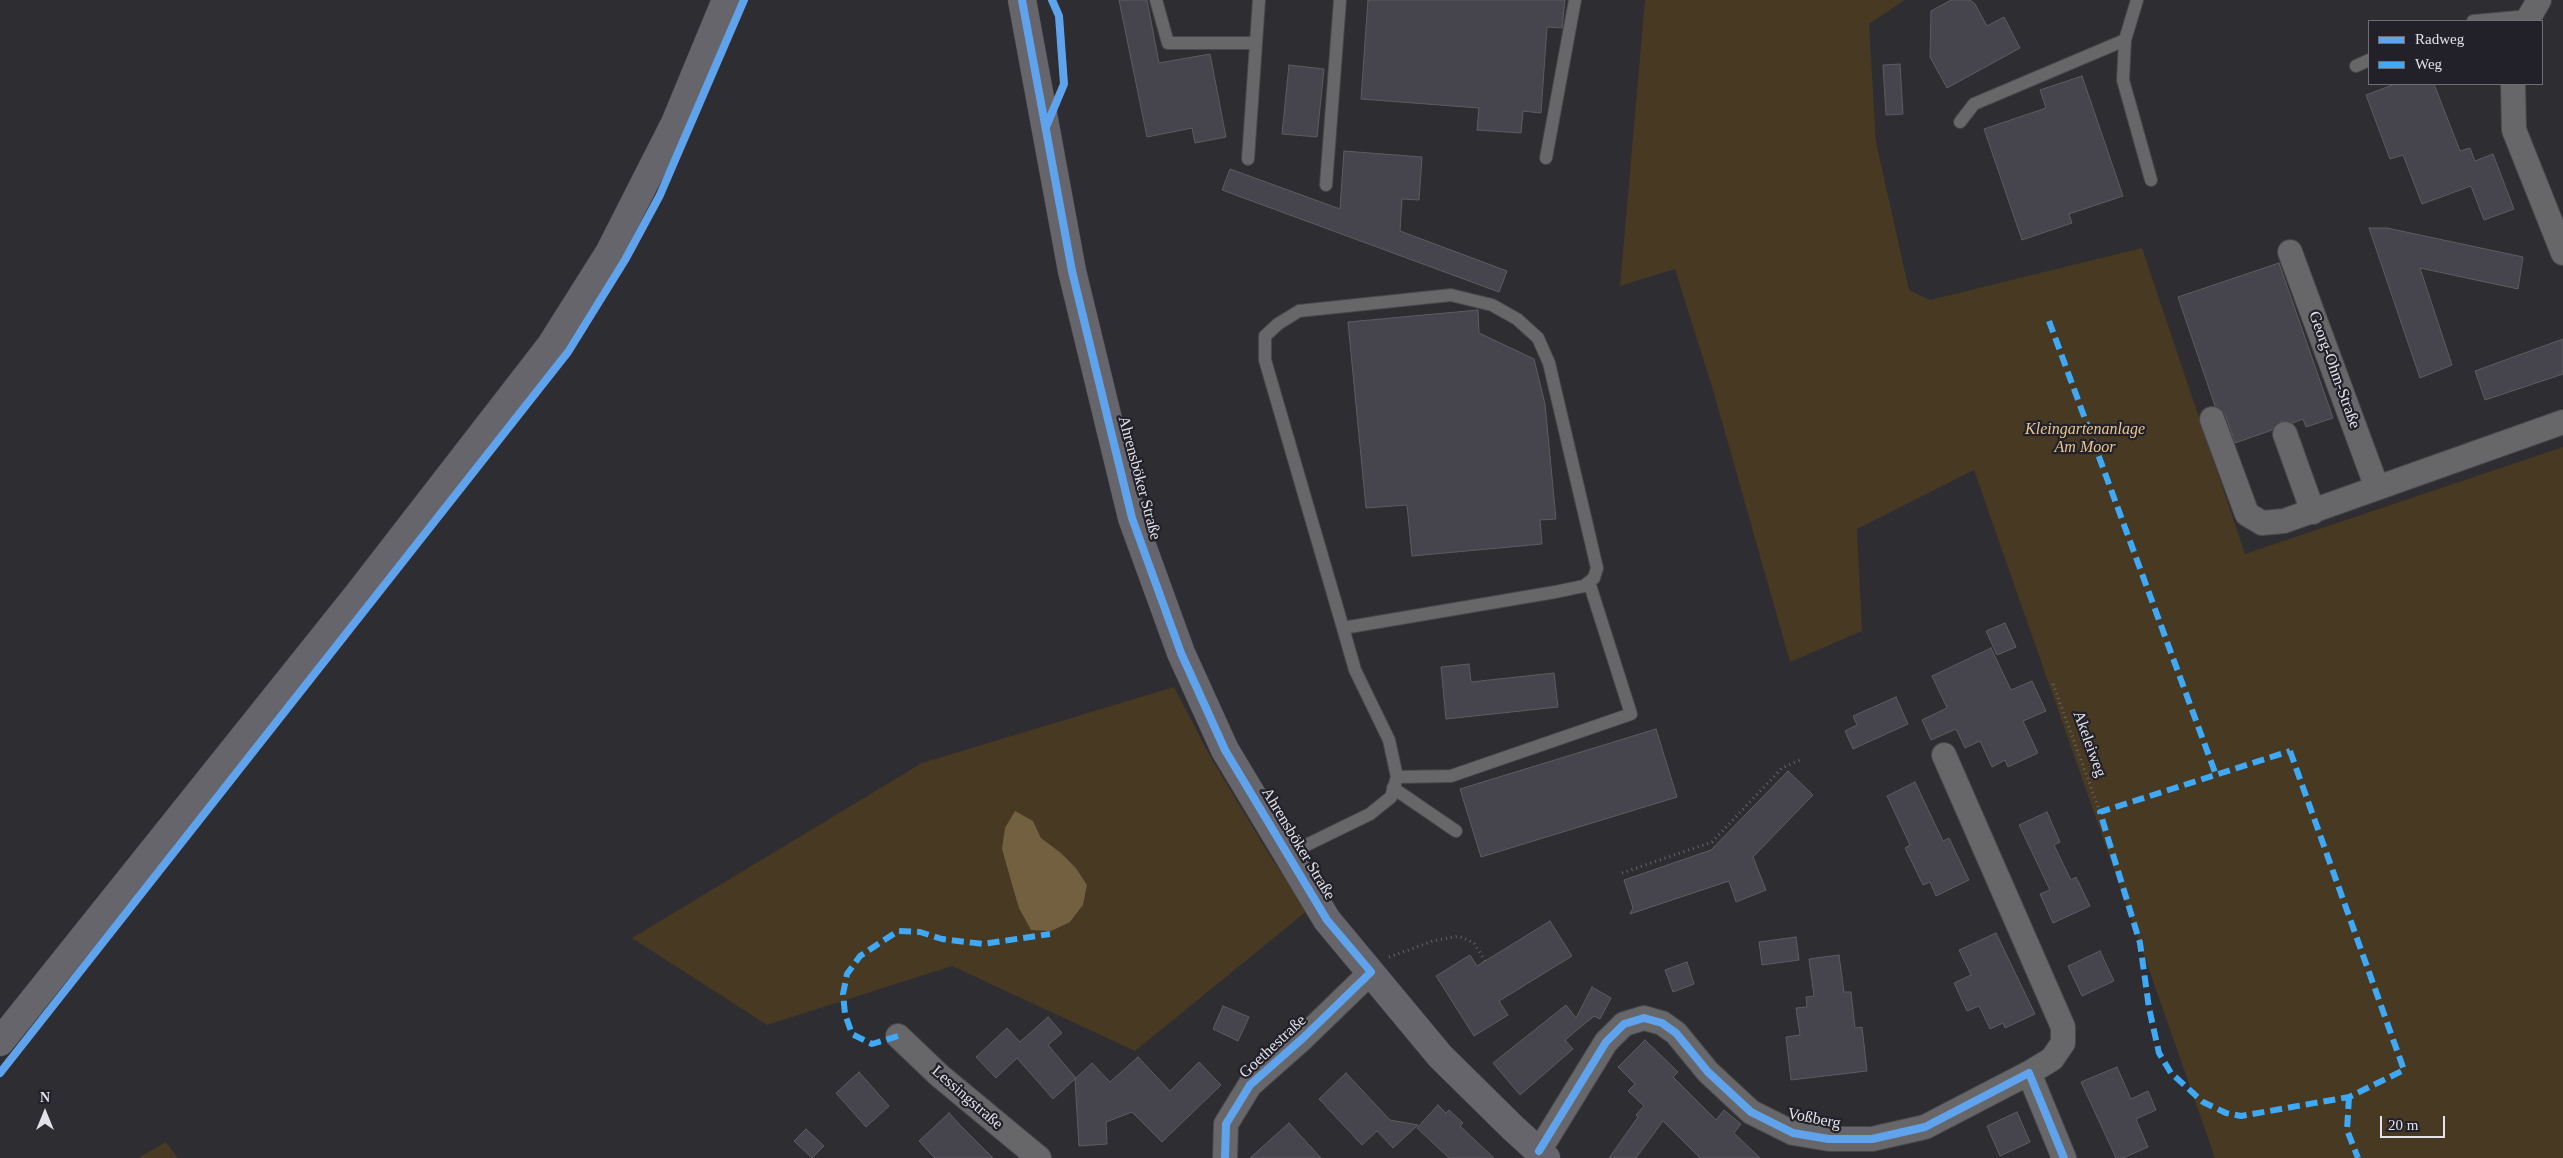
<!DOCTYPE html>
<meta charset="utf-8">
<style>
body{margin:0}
#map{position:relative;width:2563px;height:1158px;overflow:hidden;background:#2d2d32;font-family:Georgia,serif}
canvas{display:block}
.legend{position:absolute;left:2368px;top:20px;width:175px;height:65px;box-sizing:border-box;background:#22212a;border:1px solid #6f6e76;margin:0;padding:6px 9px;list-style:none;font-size:15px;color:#e2e2e8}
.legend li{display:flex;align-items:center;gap:10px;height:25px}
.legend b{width:25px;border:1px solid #6f6e76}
.north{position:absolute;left:20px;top:1088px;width:50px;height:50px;-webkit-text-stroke:4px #22212a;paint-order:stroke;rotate:0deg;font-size:14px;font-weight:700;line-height:20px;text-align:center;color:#e2e2e8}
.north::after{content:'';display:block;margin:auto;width:18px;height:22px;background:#e2e2e8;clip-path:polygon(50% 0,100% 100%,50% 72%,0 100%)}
.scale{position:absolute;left:2380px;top:1116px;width:65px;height:22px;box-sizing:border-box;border:2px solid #e2e2e8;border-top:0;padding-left:6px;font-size:15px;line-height:18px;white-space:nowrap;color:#e2e2e8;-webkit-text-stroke:4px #22212a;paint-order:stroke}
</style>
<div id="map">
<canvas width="2563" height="1158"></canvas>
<ul class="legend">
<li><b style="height:6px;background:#60a3ed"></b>Radweg</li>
<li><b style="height:6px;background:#3fa9f5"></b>Weg</li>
</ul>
<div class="north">N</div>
<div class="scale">20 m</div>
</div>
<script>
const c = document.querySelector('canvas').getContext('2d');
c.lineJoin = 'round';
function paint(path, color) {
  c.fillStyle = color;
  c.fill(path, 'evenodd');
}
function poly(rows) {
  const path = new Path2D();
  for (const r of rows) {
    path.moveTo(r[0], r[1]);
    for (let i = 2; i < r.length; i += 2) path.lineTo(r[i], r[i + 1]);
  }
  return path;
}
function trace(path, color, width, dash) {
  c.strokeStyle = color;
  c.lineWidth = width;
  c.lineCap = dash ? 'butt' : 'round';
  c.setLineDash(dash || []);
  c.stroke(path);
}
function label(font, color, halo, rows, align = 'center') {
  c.font = font + ' Georgia,serif';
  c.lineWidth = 4.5;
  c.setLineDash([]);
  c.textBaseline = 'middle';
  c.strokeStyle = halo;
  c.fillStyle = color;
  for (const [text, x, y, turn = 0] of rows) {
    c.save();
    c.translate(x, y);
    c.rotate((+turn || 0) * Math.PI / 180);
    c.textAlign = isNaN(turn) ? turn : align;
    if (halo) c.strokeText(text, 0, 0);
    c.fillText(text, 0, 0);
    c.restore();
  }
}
paint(poly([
 [1645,0,1905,0,1869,24,1876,142,1909,290,1930,300,2142,248,2245,554,2563,447,2563,1158,2215,1158,1974,470,1857,529,1862,631,1790,662,1713,390,1675,269,1620,286],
 [1174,687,1210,756,1272,859,1307,911,1135,1051,952,966,767,1025,632,938,922,763],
 [1033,821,1041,838,1061,853,1076,868,1087,885,1083,905,1070,922,1019,908,1002,849],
 [166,1142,178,1158,138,1158]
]), '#483922');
paint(poly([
 [1015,811,1033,821,1041,838,1061,853,1076,868,1087,885,1083,905,1070,922,1051,931,1031,930,1019,908,1013,888,1002,849,1005,828]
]), '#736041');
const building = poly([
 [1119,0,1147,0,1159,63,1210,54,1226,137,1195,143,1192,128,1147,137,1119,0],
 [1368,0,1565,0,1562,28,1547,27,1541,113,1523,111,1521,133,1477,130,1479,108,1361,99,1368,0],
 [1951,0,1970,0,1975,4,1987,26,2004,17,2020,48,1947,88,1930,57,1931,11,1951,0],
 [1900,64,1903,114,1886,115,1883,65,1900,64],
 [1289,65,1324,69,1317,137,1282,134,1289,65],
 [2082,76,2123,196,2069,214,2072,223,2022,240,1984,129,2046,108,2040,90,2082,76],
 [2395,84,2434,84,2460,151,2470,148,2475,161,2493,154,2514,209,2484,220,2471,186,2422,204,2403,155,2390,159,2366,95,2395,84],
 [1344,151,1422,157,1419,200,1402,199,1400,231,1507,271,1499,292,1222,190,1230,169,1340,209,1344,151],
 [2369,228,2387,228,2523,257,2518,289,2420,268,2452,365,2420,378,2369,228],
 [2279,263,2333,418,2306,427,2303,419,2293,423,2281,421,2272,430,2235,443,2225,414,2215,406,2178,297,2279,263],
 [1478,310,1479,333,1534,359,1545,404,1556,519,1540,520,1542,544,1412,556,1407,505,1366,508,1348,322,1478,310],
 [2563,339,2563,374,2485,400,2475,371,2563,339],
 [2005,623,2016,647,1997,655,1986,631,2005,623],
 [1991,648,2011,690,2032,681,2046,711,2023,721,2038,753,2008,767,2005,760,1992,767,1980,741,1965,748,1956,729,1931,740,1922,720,1947,708,1932,676,1991,648],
 [1469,664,1471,682,1554,673,1558,707,1446,719,1441,667,1469,664],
 [1896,697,1908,724,1853,749,1845,731,1857,725,1853,716,1896,697],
 [1656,729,1677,797,1481,857,1460,789,1656,729],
 [1788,771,1813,795,1753,857,1766,890,1736,902,1729,881,1630,914,1633,908,1624,880,1711,850,1788,771],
 [1915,782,1943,841,1949,838,1969,880,1936,896,1930,882,1923,885,1905,848,1910,845,1887,796,1915,782],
 [2047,812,2060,842,2054,845,2071,880,2076,877,2090,906,2053,923,2040,894,2050,890,2019,825,2047,812],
 [1550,921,1572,956,1499,1001,1508,1015,1474,1036,1436,976,1470,955,1477,966,1550,921],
 [1996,933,2035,1014,2005,1028,2003,1023,1990,1029,1979,1006,1967,1011,1954,983,1971,975,1959,950,1996,933],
 [1796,937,1799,960,1762,965,1759,942,1796,937],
 [2100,951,2114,981,2082,996,2068,966,2100,951],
 [1839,955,1844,992,1851,992,1855,1028,1862,1027,1867,1071,1791,1080,1786,1037,1800,1035,1796,1008,1807,1007,1806,997,1814,996,1809,959,1839,955],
 [1687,962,1694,984,1673,992,1665,970,1687,962],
 [1592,987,1611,998,1600,1019,1594,1016,1565,1040,1573,1049,1520,1095,1493,1063,1566,1005,1576,1018,1592,987],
 [1223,1006,1249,1017,1238,1041,1213,1029,1223,1006],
 [1048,1017,1062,1033,1048,1045,1076,1078,1053,1099,1017,1058,996,1078,976,1057,1007,1028,1020,1042,1048,1017],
 [1645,1040,1678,1072,1673,1077,1716,1120,1724,1110,1741,1124,1734,1133,1760,1158,1700,1158,1663,1121,1636,1158,1609,1158,1638,1117,1636,1115,1644,1106,1628,1091,1635,1084,1618,1067,1645,1040],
 [1138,1057,1170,1091,1199,1062,1221,1085,1162,1142,1132,1112,1106,1122,1107,1144,1079,1146,1075,1079,1092,1063,1110,1082,1138,1057],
 [2117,1067,2131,1099,2148,1091,2156,1110,2136,1119,2148,1147,2123,1158,2116,1158,2081,1082,2117,1067],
 [859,1072,889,1106,866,1127,836,1093,859,1072],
 [1346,1073,1390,1120,1418,1125,1393,1148,1377,1131,1362,1145,1319,1099,1346,1073],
 [1438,1105,1446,1113,1449,1110,1463,1123,1460,1126,1494,1158,1449,1158,1417,1128,1438,1105],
 [2017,1112,2030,1142,2000,1156,1987,1126,2017,1112],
 [949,1113,960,1125,993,1158,935,1158,930,1153,919,1141,949,1113],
 [1289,1123,1321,1158,1250,1158,1289,1123],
 [806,1129,824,1146,812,1158,794,1141,806,1129]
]);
paint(building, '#46444d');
trace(building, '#5d5d61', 1);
const lane = poly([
 [1156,0,1168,43,1256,43],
 [2137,0,2125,40,2123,80,2151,180],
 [2473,21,2529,16],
 [2356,66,2369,60],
 [1960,122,1974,104,2125,40],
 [1546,158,1575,0],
 [1248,159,1259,0],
 [1326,185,1340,0],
 [1397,777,1451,776,1631,714,1589,582],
 [1393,788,1456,831],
 [1288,854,1370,814,1391,797,1397,777,1389,740,1355,670,1343,628,1265,360,1265,336,1278,324,1299,311,1451,295,1492,305,1517,319,1538,338,1549,363,1597,568,1594,578,1584,586,1555,592,1343,628]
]);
const street = poly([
 [2527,21,2539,0],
 [2513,84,2514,130,2563,253],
 [2290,252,2377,488],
 [2212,419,2247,514,2262,523,2284,521,2563,422],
 [2285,434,2313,512],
 [1944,755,2063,1027,2063,1043,2052,1059,2029,1073],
 [898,1036,940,1076,1039,1158],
 [1539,1151,1606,1042,1624,1024,1644,1018,1662,1023,1676,1033,1708,1072,1751,1112,1793,1133,1829,1139,1872,1139,1925,1127,2029,1073,2064,1158],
 [1225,1158,1226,1124,1250,1085,1303,1038,1371,972]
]);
const secondary = poly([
 [1022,0,1072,271,1132,518,1181,653,1225,750,1327,920,1440,1056,1513,1128,1546,1158],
 [0,1042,359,593,551,345,609,253,675,123,726,0]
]);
trace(lane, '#48484b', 14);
trace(street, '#48484b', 26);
trace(secondary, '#48484b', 29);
trace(poly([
 [2053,684,2100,812],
 [1622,873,1712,842,1782,768,1800,760],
 [1389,957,1433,941,1458,936,1474,943,1485,961]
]), '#67666a', 3, [1, 4]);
trace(lane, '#67676a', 12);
trace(street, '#67676a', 24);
trace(secondary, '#66656c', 28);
trace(poly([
 [2049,321,2216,775],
 [2290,751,2404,1070,2349,1097,2241,1116,2226,1113,2203,1102,2171,1073,2159,1053,2149,1008,2140,943,2100,812,2290,751],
 [898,1036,872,1044,852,1034,845,1014,843,994,847,974,860,956,898,931,920,932,942,939,983,944,1050,934],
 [2349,1097,2347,1130,2358,1158]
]), '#3fa9f5', 6, [12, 6]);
trace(poly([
 [1022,0,1072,271,1132,518,1181,653,1225,750,1327,920,1371,972,1303,1038,1250,1085,1226,1124,1225,1158],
 [1046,127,1064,84,1059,16,1052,0],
 [0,1073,568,352,625,260,660,195,744,0],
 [1539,1151,1606,1042,1624,1024,1644,1018,1662,1023,1676,1033,1708,1072,1751,1112,1793,1133,1829,1139,1872,1139,1925,1127,2029,1073,2064,1158]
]), '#60a3ed', 8);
label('16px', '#e2e2e8', '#22212a', [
 ["Georg-Ohm-Straße",2334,370,70],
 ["Ahrensböker Straße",1139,478,75],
 ["Akeleiweg",2089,744,70],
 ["Ahrensböker Straße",1298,844,59],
 ["Goethestraße",1273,1047,-43],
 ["Lessingstraße",967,1098,41],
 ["Voßberg",1814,1119,11]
]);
label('italic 16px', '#ebc78d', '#22212a', [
 ["Kleingartenanlage",2085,430],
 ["Am Moor",2085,448]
]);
</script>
